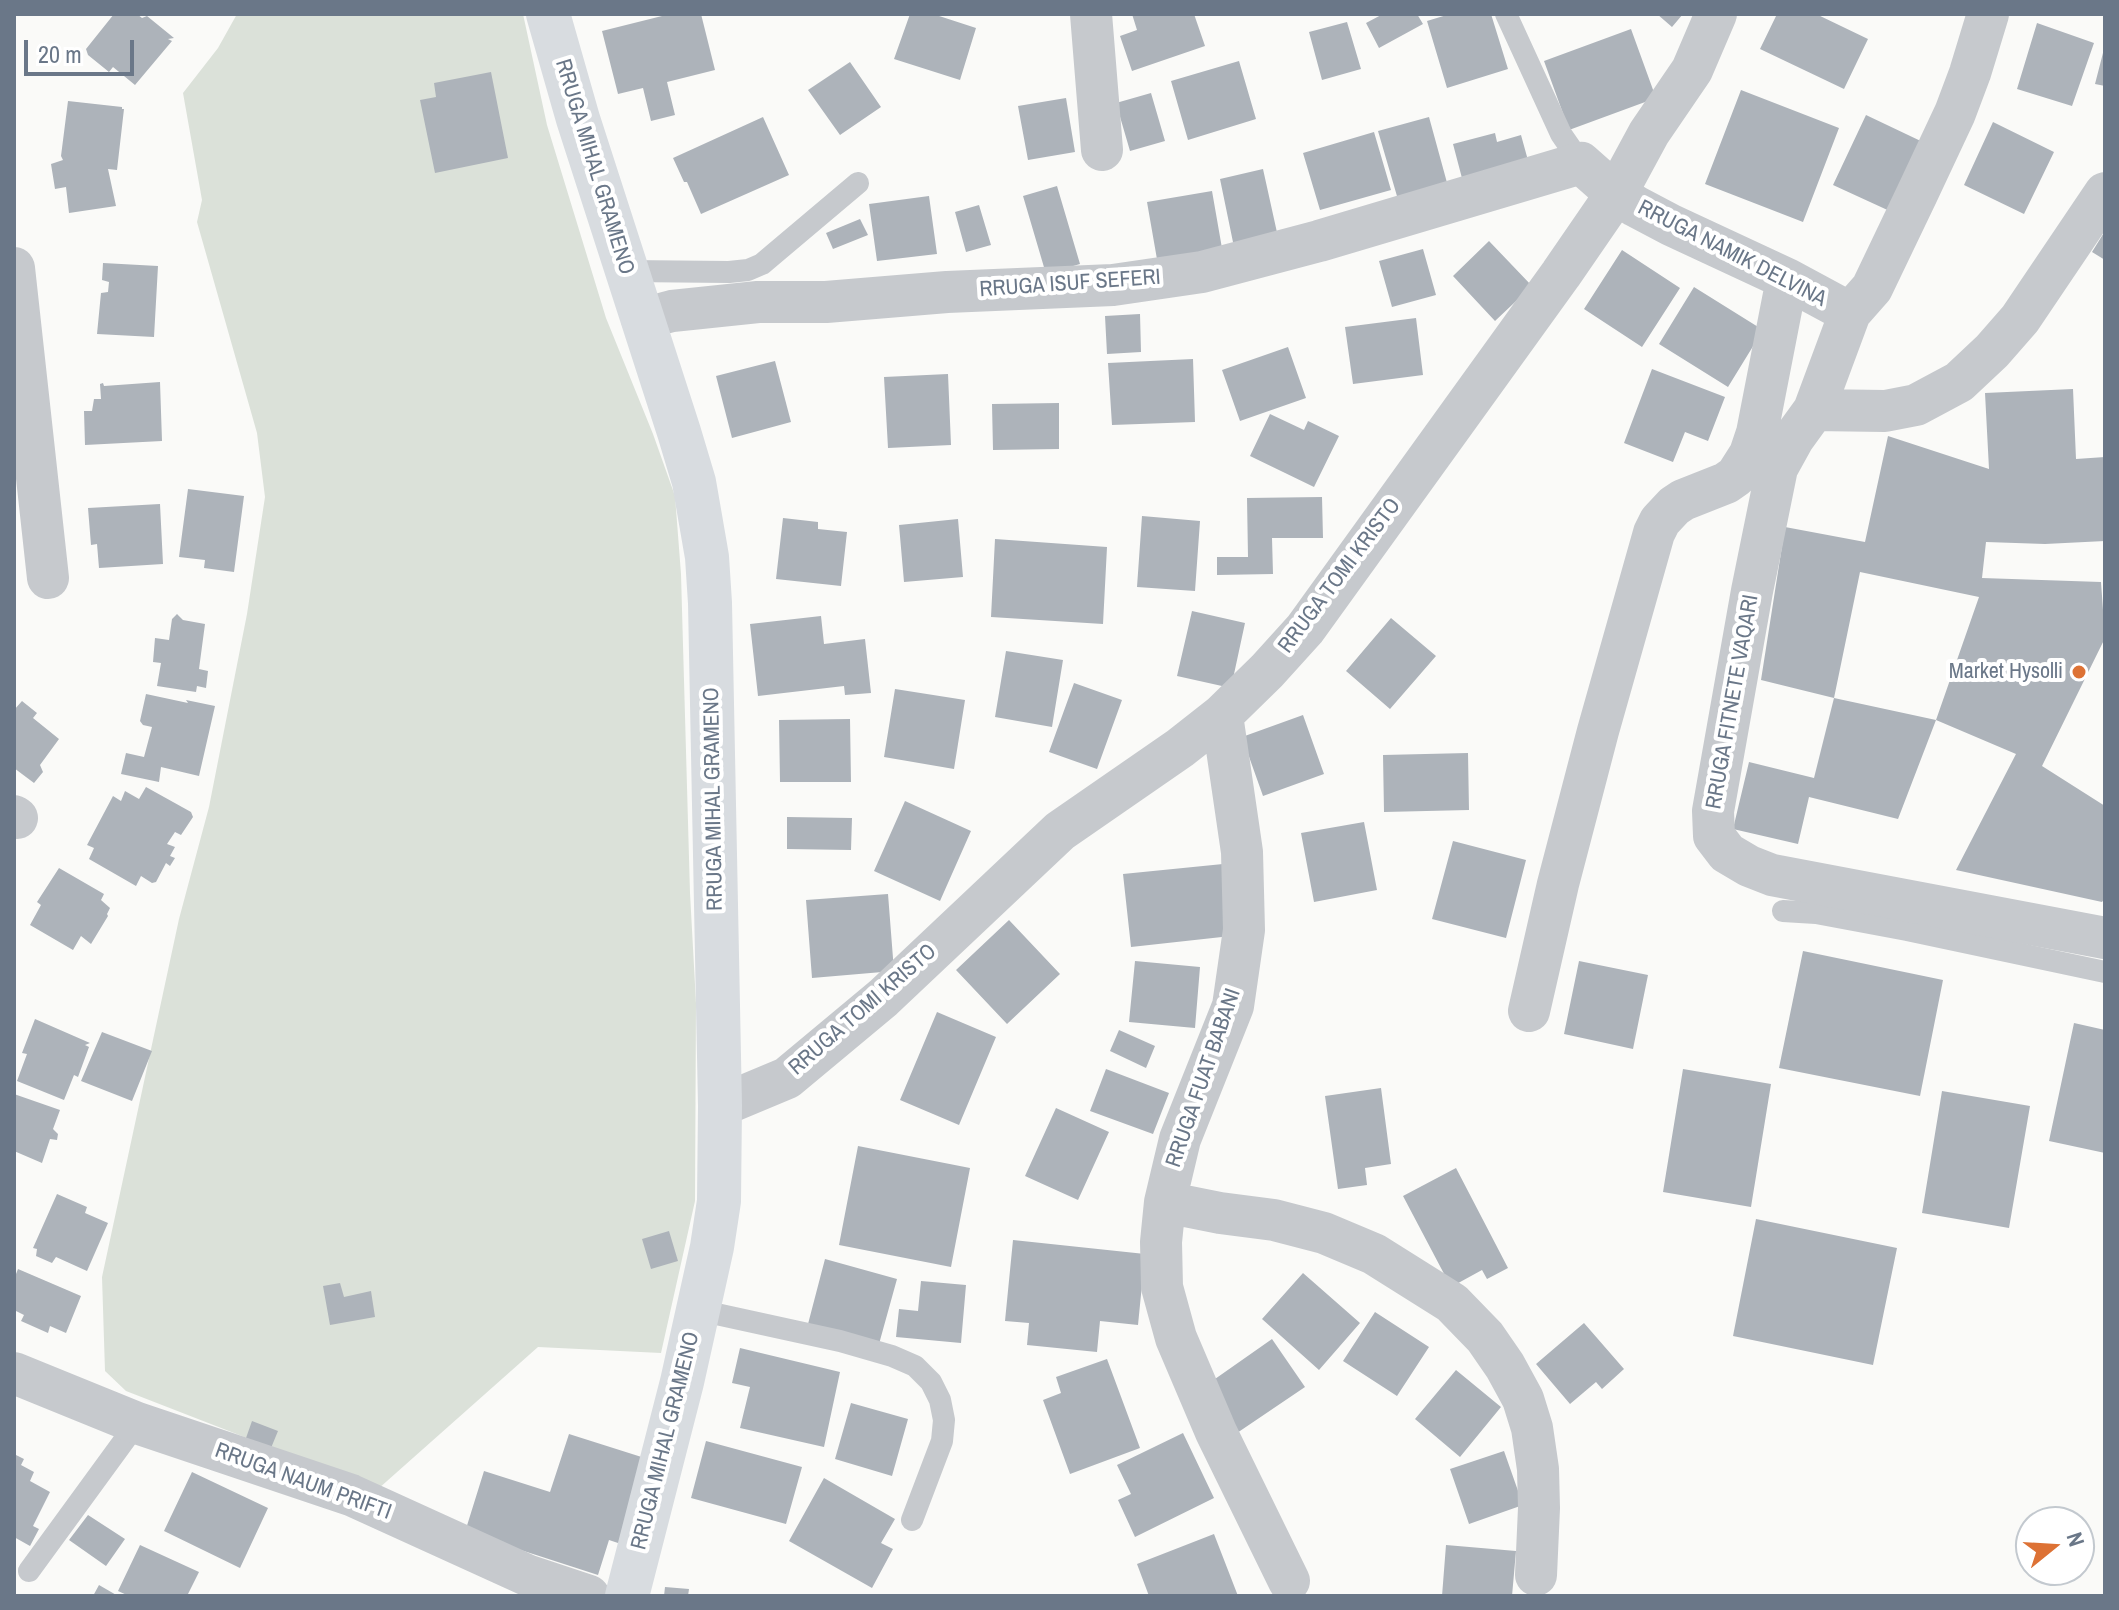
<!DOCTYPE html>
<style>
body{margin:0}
#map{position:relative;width:2119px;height:1610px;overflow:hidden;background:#fafaf8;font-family:"Archivo Narrow",sans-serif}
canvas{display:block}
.frame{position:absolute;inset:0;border:16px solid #6a7788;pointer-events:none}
.north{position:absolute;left:2015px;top:1506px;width:80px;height:80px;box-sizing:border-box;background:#fff;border:2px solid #c3c9cf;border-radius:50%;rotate:72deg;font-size:22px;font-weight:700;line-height:32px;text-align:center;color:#6a7788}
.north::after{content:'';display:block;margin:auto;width:28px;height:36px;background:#dd7235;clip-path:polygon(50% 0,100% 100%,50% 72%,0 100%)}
.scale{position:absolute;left:24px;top:40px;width:110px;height:36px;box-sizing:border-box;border:4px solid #6a7788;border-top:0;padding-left:10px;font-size:24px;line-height:28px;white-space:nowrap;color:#6a7788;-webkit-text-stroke:6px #fff;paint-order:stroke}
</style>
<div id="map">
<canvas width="2119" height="1610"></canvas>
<div class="frame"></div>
<div class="north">N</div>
<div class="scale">20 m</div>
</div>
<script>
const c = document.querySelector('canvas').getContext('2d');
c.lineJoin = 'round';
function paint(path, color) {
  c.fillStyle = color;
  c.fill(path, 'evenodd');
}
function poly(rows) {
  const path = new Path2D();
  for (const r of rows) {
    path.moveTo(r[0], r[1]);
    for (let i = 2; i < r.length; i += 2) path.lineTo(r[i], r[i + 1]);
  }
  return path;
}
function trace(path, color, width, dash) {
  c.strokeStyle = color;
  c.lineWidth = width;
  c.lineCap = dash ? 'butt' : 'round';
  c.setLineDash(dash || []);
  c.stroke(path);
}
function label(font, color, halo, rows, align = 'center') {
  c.font = font + ' "Archivo Narrow",sans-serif';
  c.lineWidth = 8;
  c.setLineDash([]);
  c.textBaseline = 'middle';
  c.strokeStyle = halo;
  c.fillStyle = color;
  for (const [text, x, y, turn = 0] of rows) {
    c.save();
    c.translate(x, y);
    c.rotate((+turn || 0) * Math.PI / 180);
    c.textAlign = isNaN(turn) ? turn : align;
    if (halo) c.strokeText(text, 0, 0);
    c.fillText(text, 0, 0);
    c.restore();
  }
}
paint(poly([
 [237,14,523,14,547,125,606,318,653,434,675,496,681,574,690,893,696,1003,695,1201,661,1353,538,1347,378,1489,126,1391,105,1371,102,1277,179,919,209,807,247,614,265,497,257,433,197,222,202,200,183,93,218,48]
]), '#dbe1d9');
paint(poly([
 [114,14,137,14,142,18,147,16,174,38,168,39,172,41,135,85,113,67,109,72,88,55,86,49],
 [670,14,701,14,715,70,667,82,675,115,651,121,643,88,618,94,602,31],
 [910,14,933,14,976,28,960,80,894,59],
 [1132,14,1194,14,1205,46,1132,71,1120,36,1137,30],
 [1383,14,1417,14,1423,24,1379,48,1366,23],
 [1450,14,1491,14,1508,69,1447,88,1427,21],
 [1657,14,1683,14,1672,27],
 [1777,14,1816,14,1868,39,1844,89,1760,49],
 [1347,22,1361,69,1322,80,1309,32],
 [2037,23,2094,43,2072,106,2017,89],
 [1631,29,1656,98,1569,130,1544,61],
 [2104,49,2105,49,2105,86,2095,84],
 [1239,61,1256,119,1188,140,1171,81],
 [850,62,881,107,840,135,808,90],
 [491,72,508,158,435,173,420,100,436,97,434,83],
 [1741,90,1839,128,1803,222,1705,184],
 [1151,93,1165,141,1130,151,1116,103],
 [1066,98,1075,152,1028,160,1018,106],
 [68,101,122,107,122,109,124,109,117,170,108,169,116,206,69,213,66,187,55,189,51,164,63,160,61,156],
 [1866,115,1927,144,1894,213,1833,185],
 [763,117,789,175,701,214,687,182,684,182,673,158],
 [1429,117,1449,190,1399,203,1378,131],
 [1993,122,2054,152,2024,214,1964,185],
 [1374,132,1391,190,1320,210,1303,153],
 [1495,133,1497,142,1521,135,1529,164,1463,182,1453,144],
 [1263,169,1278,237,1234,247,1220,179],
 [1057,186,1080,264,1046,274,1023,196],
 [1212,191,1223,254,1158,265,1147,202],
 [929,196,937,254,877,261,869,204],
 [979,205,991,245,966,252,955,212],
 [860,219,868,235,833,249,826,233],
 [2105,231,2105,260,2092,252],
 [1489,241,1532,286,1495,321,1453,276],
 [1423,249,1436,295,1392,307,1379,261],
 [1622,250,1680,288,1642,347,1584,309],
 [103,263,158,266,154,337,97,334,101,293,108,292,109,282,102,280],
 [1694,287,1763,330,1728,387,1659,344],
 [1140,314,1141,352,1107,354,1105,316],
 [1416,318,1423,375,1353,384,1345,327],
 [1288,347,1306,398,1240,421,1222,370],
 [1193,359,1195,422,1112,425,1108,363],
 [775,361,791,422,732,438,716,376],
 [1652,369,1725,397,1708,441,1685,432,1673,462,1624,443],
 [948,374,951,445,888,448,884,377],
 [160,382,162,441,85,445,84,411,92,411,94,399,101,399,100,384,103,383,104,386],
 [2073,389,2076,459,2105,457,2105,541,2045,544,1986,542,1982,578,2101,582,2105,638,2042,766,2105,806,2105,898,2102,902,1956,870,2016,754,1936,720,1979,597,1860,572,1834,698,1761,680,1785,527,1865,542,1888,436,1989,469,1985,393],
 [1059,403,1059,449,993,450,992,404],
 [1270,414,1304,430,1308,421,1339,436,1314,487,1250,456],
 [188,489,244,496,234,572,204,568,205,560,179,557],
 [1322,497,1323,538,1272,538,1273,574,1217,575,1217,557,1248,557,1247,498],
 [160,504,163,564,99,568,97,544,91,545,88,508],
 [1142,516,1200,521,1195,591,1137,587],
 [783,518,818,522,818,529,847,532,841,586,776,579],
 [958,519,963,577,904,582,899,525],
 [995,539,1107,547,1103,624,991,617],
 [1192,611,1245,623,1231,688,1177,676],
 [177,614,183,620,205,624,199,669,208,671,206,688,197,686,196,692,157,686,161,663,153,662,155,638,169,640,172,619],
 [821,616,824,644,865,639,871,693,845,695,844,686,758,696,750,624],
 [1391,618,1436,656,1390,709,1346,671],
 [1006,651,1063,660,1052,727,995,717],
 [1074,683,1122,700,1097,769,1049,752],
 [895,689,965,700,954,769,884,757],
 [146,694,188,703,186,700,215,706,199,776,161,767,159,782,121,774,126,753,144,757,152,727,143,725,140,721],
 [1834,698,1936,720,1898,819,1809,797,1798,844,1733,829,1749,762,1814,778],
 [22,701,37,713,33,718,59,739,40,765,43,772,34,783,14,768,14,710],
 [1303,715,1324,774,1263,796,1242,737],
 [850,719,851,782,780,782,779,720],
 [1468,753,1469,810,1384,812,1383,755],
 [146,787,191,812,193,817,181,835,175,832,167,844,175,847,170,856,175,858,170,866,166,863,156,882,152,883,141,876,136,886,89,859,94,848,87,845,113,796,121,801,125,791,139,799],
 [905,801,971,831,940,901,874,871],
 [787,817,852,818,851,850,787,849],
 [1364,822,1377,890,1314,902,1301,833],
 [1453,841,1526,860,1506,938,1432,919],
 [1223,864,1231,936,1131,947,1123,874],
 [59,868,104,894,101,900,110,908,107,914,108,916,91,944,81,936,73,950,30,925,41,905,37,902],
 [888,894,894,971,812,978,806,900],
 [1009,920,1060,974,1007,1024,956,970],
 [1803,951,1943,980,1920,1096,1779,1068],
 [1135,961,1200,967,1195,1028,1129,1022],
 [1579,961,1648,975,1633,1049,1564,1034],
 [937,1012,996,1037,959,1125,900,1100],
 [35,1019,90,1043,85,1045,89,1047,78,1077,74,1075,64,1100,17,1081,27,1054,22,1053],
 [2074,1023,2105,1030,2105,1153,2049,1141],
 [1119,1030,1155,1046,1146,1068,1110,1051],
 [102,1032,152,1051,132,1101,81,1081],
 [1106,1069,1169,1093,1153,1134,1090,1111],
 [1683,1069,1771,1084,1751,1207,1663,1192],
 [1381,1088,1391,1164,1365,1168,1367,1185,1338,1189,1325,1096],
 [1942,1091,2030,1106,2009,1228,1922,1213],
 [14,1094,60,1110,53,1129,58,1134,57,1140,50,1139,42,1163,14,1151],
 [1056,1108,1109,1132,1078,1200,1025,1176],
 [858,1146,970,1168,951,1267,839,1245],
 [1456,1168,1508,1268,1487,1279,1482,1270,1451,1287,1403,1196],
 [57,1194,87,1207,85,1213,108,1223,87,1271,56,1257,52,1263,36,1256,37,1249,33,1248],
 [1756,1219,1897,1248,1873,1365,1733,1336],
 [669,1231,678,1261,651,1269,642,1239],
 [1013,1240,1145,1254,1138,1325,1100,1321,1097,1352,1027,1345,1029,1323,1005,1321],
 [825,1259,897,1279,879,1344,808,1324],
 [18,1269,81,1296,66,1333,50,1326,48,1333,21,1321,24,1315,14,1310,14,1279],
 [1303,1273,1360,1323,1319,1370,1262,1319],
 [921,1281,966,1285,961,1343,896,1337,899,1309,918,1311],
 [340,1283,344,1297,371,1291,375,1317,330,1325,323,1286],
 [1375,1312,1429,1347,1397,1396,1343,1361],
 [1584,1323,1624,1369,1602,1389,1596,1382,1570,1404,1536,1364],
 [1272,1339,1305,1387,1237,1433,1205,1386],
 [740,1348,840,1372,824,1447,740,1428,750,1387,732,1383],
 [1107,1359,1140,1448,1070,1474,1043,1400,1061,1393,1056,1377],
 [1456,1370,1501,1407,1460,1457,1415,1419],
 [851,1403,908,1419,892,1476,835,1459],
 [252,1421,278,1431,271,1448,246,1438],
 [1183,1433,1214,1498,1135,1537,1118,1500,1131,1494,1117,1465],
 [569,1434,651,1460,624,1545,609,1540,598,1575,465,1532,484,1471,550,1492],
 [706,1441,802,1467,786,1524,691,1498],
 [1504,1451,1523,1505,1469,1524,1450,1469],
 [14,1454,24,1459,21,1465,34,1472,30,1481,50,1492,33,1526,39,1529,30,1546,14,1537],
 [192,1472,268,1508,240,1568,164,1531],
 [824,1478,895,1519,881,1543,893,1549,872,1588,789,1541],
 [88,1515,125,1539,106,1566,69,1540],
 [1214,1534,1238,1596,1149,1596,1137,1564],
 [140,1545,199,1572,187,1596,129,1596,118,1591],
 [1446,1545,1516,1551,1512,1596,1442,1596],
 [99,1585,118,1596,93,1596],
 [665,1587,689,1589,688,1596,664,1596]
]), '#adb3ba');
trace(poly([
 [1506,14,1561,134,1581,163],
 [627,271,729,272,748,270,762,264,775,253,858,183],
 [1783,911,1816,913,1907,930,2105,972],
 [698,1310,840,1341,892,1356,915,1366,931,1382,940,1400,944,1420,942,1441,912,1520],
 [29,1571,137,1423]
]), '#c6c9cd', 22);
trace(poly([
 [1091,14,1102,150],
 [1988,14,1970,73,1955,113,1917,194,1872,288,1850,313,1814,410,1793,439,1777,468,1752,591,1713,811,1714,836,1727,853,1749,866,1772,875,2105,938],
 [14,268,48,578],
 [642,319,672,311,758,302,826,302,947,292,1113,285,1202,272,1319,241,1581,163,1616,194,1635,206,1671,225,1787,279,1850,313],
 [1814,410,1885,411,1916,405,1959,382,1992,351,2020,319,2105,193],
 [1222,715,1242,852,1244,930,1233,1006,1180,1139,1165,1202,1161,1242,1162,1287,1176,1338,1216,1432,1289,1581],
 [14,816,17,818],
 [1529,1011,1558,884,1598,731,1654,533,1660,521,1674,506,1683,500,1726,483,1736,476,1750,454,1757,433,1787,279],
 [720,1106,787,1078,883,998,1060,831,1180,748,1222,715,1267,671,1305,629,1561,274,1616,194,1649,133,1692,70,1716,14],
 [1165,1202,1220,1213,1274,1220,1324,1233,1374,1254,1452,1303,1485,1337,1505,1366,1523,1399,1532,1428,1538,1469,1539,1508,1536,1575],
 [14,1373,137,1423,351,1495,529,1576,589,1596]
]), '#c6c9cd', 42);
trace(poly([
 [548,14,578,119,679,432,694,482,707,557,710,603,720,1106,719,1201,712,1247,682,1382,627,1596]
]), '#d8dce0', 44);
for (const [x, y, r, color] of [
 [2079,672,8,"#dd7235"]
]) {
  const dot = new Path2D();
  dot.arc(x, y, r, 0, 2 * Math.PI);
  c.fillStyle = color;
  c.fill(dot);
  trace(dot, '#fff', 3);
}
label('22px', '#6a7788', '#fff', [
 ["RRUGA MIHAL GRAMENO",594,167,73],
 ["RRUGA NAMIK DELVINA",1732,254,27],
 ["RRUGA ISUF SEFERI",1070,284,-4],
 ["RRUGA TOMI KRISTO",1340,576,-53],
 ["RRUGA FITNETE VAQARI",1733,702,-80],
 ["RRUGA MIHAL GRAMENO",714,799,-91],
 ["RRUGA TOMI KRISTO",863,1010,-41],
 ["RRUGA FUAT BABANI",1204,1078,-71],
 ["RRUGA MIHAL GRAMENO",666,1441,-76],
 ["RRUGA NAUM PRIFTI",303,1482,20]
]);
label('22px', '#6a7788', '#fff', [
 ["Market Hysolli",2063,672]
], 'right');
</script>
